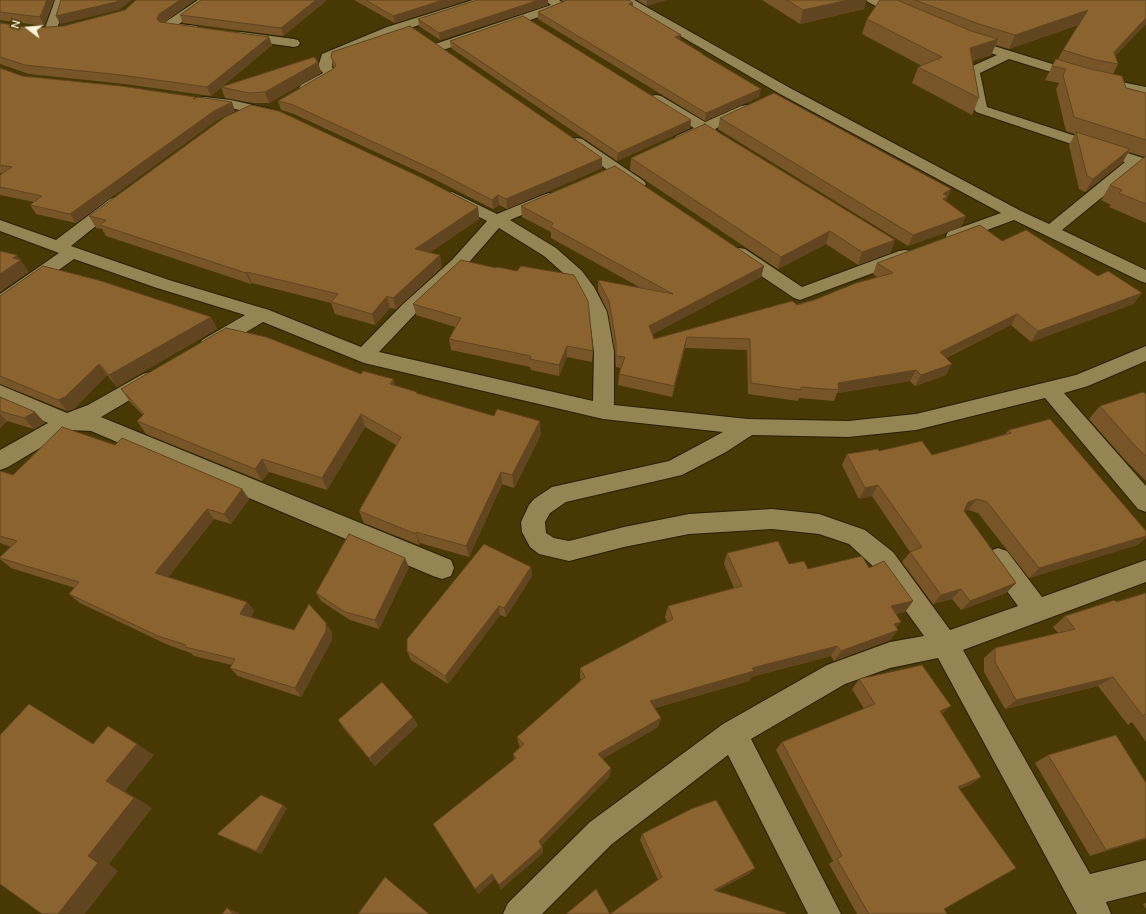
<!DOCTYPE html>
<style>
body{margin:0}
#map{position:relative;width:1146px;height:914px;overflow:hidden;background:#473804;font-family:"Nunito Sans",sans-serif}
canvas{display:block}
.north{position:absolute;left:8px;top:8px;width:40px;height:40px;-webkit-text-stroke:3px #473804;paint-order:stroke;rotate:286deg;font-size:11px;font-weight:700;line-height:16px;text-align:center;color:#fcf4db}
.north::after{content:'';display:block;margin:auto;width:14px;height:18px;background:#fcf4db;clip-path:polygon(50% 0,100% 100%,50% 72%,0 100%)}
</style>
<div id="map">
<canvas width="1146" height="914"></canvas>
<div class="north">N</div>
</div>
<script>
const c = document.querySelector('canvas').getContext('2d');
c.lineJoin = 'round';
function poly(rows) {
  const path = new Path2D();
  for (const r of rows) {
    path.moveTo(r[0], r[1]);
    for (let i = 2; i < r.length; i += 2) path.lineTo(r[i], r[i + 1]);
  }
  return path;
}
function trace(path, color, width, dash) {
  c.strokeStyle = color;
  c.lineWidth = width;
  c.lineCap = dash ? 'butt' : 'round';
  c.setLineDash(dash || []);
  c.stroke(path);
}
function paint(path, color) {
  c.fillStyle = color;
  c.fill(path, 'evenodd');
}
const minor = poly([
 [55,0,67,0,56,31,54,34,50,35,46,34,44,31,55,0],
 [198,0,212,0,179,24,197,26,199,29,197,32,193,33,164,29,162,26,164,23,198,0],
 [473,0,491,0,489,2,395,33,333,59,332,67,337,74,335,77,311,91,301,91,299,88,301,85,323,73,318,67,322,54,387,27,473,0],
 [544,0,559,0,567,6,565,8,443,50,435,50,433,47,435,44,551,5,544,0],
 [620,0,634,0,790,88,1021,211,1049,224,1125,162,976,112,974,109,966,71,968,68,997,55,960,44,958,41,960,38,968,38,1088,75,1146,87,1146,95,1080,81,1009,59,980,73,987,107,1146,159,1146,169,1139,167,1062,230,1146,270,1146,283,1140,281,1014,220,960,240,954,241,948,240,946,236,948,232,1001,213,780,94,622,2,620,0],
 [866,0,881,0,909,13,911,16,909,19,905,20,901,19,868,2,866,0],
 [241,32,294,39,298,40,300,43,298,46,294,47,237,39,235,36,237,33,241,32],
 [656,95,661,96,705,122,741,106,746,105,751,106,753,109,751,112,715,129,721,134,719,137,714,138,704,134,681,143,676,142,674,139,676,136,694,128,651,102,649,99,651,96,656,95],
 [204,97,231,100,279,111,281,114,279,117,274,118,231,108,199,104,197,101,199,98,204,97],
 [577,138,582,139,644,181,646,184,644,187,638,189,632,187,572,145,570,142,572,139,577,138],
 [452,192,497,214,543,195,549,193,555,195,557,198,555,201,510,220,556,248,582,271,594,287,607,312,614,352,614,405,748,419,848,421,916,414,1076,375,1146,346,1146,361,1088,386,1064,393,1146,486,1146,512,1138,509,1045,398,916,430,848,437,752,435,726,452,682,475,566,502,550,513,545,522,546,533,554,538,569,541,624,527,689,514,772,509,819,514,865,530,893,552,950,630,1018,606,989,567,986,559,989,551,998,548,1007,551,1042,597,1146,560,1146,582,963,650,1090,874,1146,860,1146,892,1106,902,1111,914,1077,914,938,658,890,668,845,684,751,739,841,914,808,914,728,755,612,844,542,914,503,914,508,903,590,822,723,724,827,665,890,642,924,636,875,568,849,544,819,534,772,529,689,534,624,547,569,561,539,554,530,547,522,532,521,522,529,505,534,499,552,487,669,461,723,432,603,419,364,363,263,322,216,350,209,352,202,350,199,345,202,340,245,315,157,288,74,259,7,307,0,309,0,294,59,253,0,231,0,220,56,240,110,199,116,197,122,199,124,202,122,205,71,246,169,280,269,310,361,347,402,305,452,260,487,221,446,200,444,197,446,194,452,192],
 [499,228,544,256,570,279,577,289,589,312,594,352,593,401,379,352,416,313,464,268,499,228],
 [739,248,745,249,802,287,899,251,905,250,911,251,914,255,911,259,800,300,794,298,733,257,730,253,733,249,739,248],
 [150,372,157,374,160,379,157,384,101,417,451,560,454,568,451,576,442,579,433,576,91,431,70,430,8,467,0,470,0,450,48,423,0,402,0,385,67,413,88,405,143,374,150,372]
]);
trace(minor, '#2a1f00', 2);
paint(minor, '#958555');
paint(poly([
 [0,0,54,0,44,26,0,20],
 [136,0,195,0,163,23,269,37,272,45,211,96,125,84,29,74,0,64,0,23,32,28,64,26,125,10],
 [201,0,326,0,326,1,283,36,183,23,180,15],
 [354,0,468,0,395,23],
 [561,0,629,0,633,7,680,40,703,55,759,97,705,121,538,19,538,12,564,1],
 [637,0,666,0,647,6],
 [762,0,866,0,864,9,800,24],
 [880,0,1146,0,1146,24,1115,56,1118,64,1113,74,1126,88,1146,93,1146,223,1109,207,1111,205,1101,200,1110,185,1145,157,1129,152,1122,163,1085,192,1079,189,1069,145,1075,134,1066,131,1056,89,1059,83,1045,80,1052,66,1058,59,1063,50,1078,25,1009,49,996,45,991,55,972,61,979,98,972,115,912,83,918,67,922,66,862,34,867,19],
 [548,5,440,40,419,26,418,19],
 [450,41,691,120,690,128,617,161,451,48],
 [331,57,602,158,602,168,507,209,499,205,493,209,436,180,294,114,281,110,278,101,333,69,334,68],
 [318,62,321,73,269,103,253,103,225,98,221,87],
 [0,68,22,76,195,97,196,98,235,111,217,120,76,223,36,214,30,205,34,202,0,195,0,175,3,173,0,173],
 [720,118,951,189,946,201,966,216,961,227,908,246,718,129],
 [631,158,895,240,890,253,858,265,826,244,778,269,630,170],
 [521,206,764,266,761,277,652,334,654,339,814,300,877,277,873,274,877,263,1002,241,1098,276,1142,293,1133,304,1031,342,1011,325,946,358,946,375,915,386,910,381,837,393,834,401,799,398,798,401,748,394,747,350,685,348,672,397,618,385,619,374,621,368,616,367,615,352,608,312,598,291,598,280,641,288,551,238,551,232,522,217],
 [478,207,479,219,429,253,442,267,396,309,390,308,375,325,335,314,331,303,252,283,251,284,106,236,102,229,96,228,89,216],
 [0,296,211,317,217,329,117,387,107,375,74,409,67,411,0,384],
 [413,304,593,351,592,362,567,357,559,376,531,370,530,367,451,350,449,339,455,327,416,315],
 [361,374,393,379,395,386,541,434,514,488,502,484,469,557,420,543,419,545,364,523,359,511,396,445,365,427,327,490,269,472,262,481,146,434,137,421,143,415,130,402,121,389],
 [1146,394,1146,481,1125,460,1089,419,1100,406],
 [0,397,35,412,45,423,34,429,7,421,0,428],
 [1009,430,1146,531,1146,538,1137,545,1029,578,978,513,968,510,964,511,1016,583,1006,593,961,610,952,599,933,604,902,562,910,552,872,496,859,499,842,465,847,454,879,451,932,455,1005,434],
 [0,471,13,475,242,489,249,499,231,524,214,519,168,577,247,602,254,611,251,617,294,630,332,632,332,640,301,697,238,676,230,668,232,665,194,656,191,653,168,645,80,603,69,594,75,588,11,568,0,559,0,557,11,547,0,543],
 [727,553,789,564,808,569,869,568,913,601,905,612,896,614,896,627,898,630,890,640,834,661,831,656,751,677,749,681,655,708,661,718,658,727,602,759,610,776,542,845,543,853,501,889,495,879,478,894,514,759,513,754,520,747,519,745,517,737,581,680,580,678,580,668,667,622,665,617,668,606,734,588,724,564],
 [409,567,379,629,350,620,321,601,316,593],
 [531,567,532,576,506,617,500,615,448,684,411,660,407,651],
 [1146,593,1146,742,1132,722,1128,725,1098,686,1005,709,984,672,984,658,995,648,1058,633,1053,627,1065,616],
 [859,679,942,714,981,777,970,785,959,789,944,909,945,914,857,914,829,864,833,861,776,750,782,742,864,709,852,689],
 [338,720,418,725,375,766,344,729],
 [1048,755,1146,839,1090,856,1035,763],
 [287,808,261,854,223,837,217,834],
 [642,834,750,873,716,891,786,913,610,914,658,880,640,840],
 [1146,903,1146,909,1143,904]
]), '#785528');
paint(poly([
 [47,0,54,0,44,26,40,17],
 [118,0,132,0,119,10,60,24,56,16],
 [180,0,195,0,163,22,161,27,157,19,159,14],
 [316,0,326,0,326,1,283,36,281,28],
 [443,0,468,0,395,23,393,16],
 [539,0,548,0,548,5,440,40,439,33],
 [647,0,666,0,647,6],
 [848,0,866,0,864,9,800,24,803,10],
 [633,3,633,10,629,4],
 [1088,10,1081,24,1009,49,1015,35],
 [1146,18,1146,24,1109,62,1114,52],
 [681,35,680,43,675,37],
 [269,37,272,45,211,96,207,87],
 [998,39,991,55,964,64,970,48],
 [318,62,321,73,269,103,265,92],
 [761,89,759,97,705,121,706,113],
 [232,102,235,111,217,120,76,223,70,214,214,111],
 [691,120,690,128,617,161,618,153],
 [1130,149,1122,163,1085,192,1093,179],
 [602,158,602,168,507,209,506,199],
 [951,189,943,207,943,194],
 [498,195,499,205,493,209,492,200],
 [478,207,479,219,417,261,415,249],
 [966,216,961,227,908,246,913,235],
 [830,231,826,244,778,269,781,257],
 [895,240,890,253,858,265,862,252],
 [17,255,29,272,0,292,0,274,13,258],
 [440,255,442,267,396,309,393,298],
 [764,266,761,277,648,337,649,326],
 [247,272,252,283,251,284,246,273],
 [1142,293,1133,304,1031,342,1038,331],
 [387,296,390,308,375,325,372,314],
 [1017,314,1011,325,934,363,940,352],
 [211,317,217,329,117,387,109,375],
 [687,337,685,348,672,397,674,386],
 [567,346,567,357,559,376,559,365],
 [99,364,107,375,74,409,67,411,58,400],
 [952,364,946,375,915,386,921,375],
 [916,370,910,381,837,393,839,390,838,383],
 [393,379,397,392,390,384],
 [35,412,45,423,34,429,24,418],
 [0,414,7,421,0,428],
 [361,414,365,427,327,490,322,478],
 [540,421,541,434,514,488,512,475],
 [262,459,269,472,262,481,255,469],
 [501,472,502,484,469,557,466,546],
 [878,485,872,496,859,499,865,488],
 [242,489,249,499,231,524,224,514],
 [977,499,968,510,960,513,968,502],
 [207,509,214,519,164,583,155,573],
 [416,532,420,543,419,545,416,534],
 [1146,536,1146,538,1137,545,1029,578,1039,568],
 [405,558,409,567,379,629,375,620],
 [531,567,532,576,506,617,504,608],
 [1016,583,1006,593,961,610,970,601],
 [961,589,952,599,933,604,941,595],
 [913,601,905,612,884,617,891,606],
 [247,602,254,611,247,623,240,614],
 [499,606,500,615,448,684,445,676],
 [901,622,893,632,898,630,890,640,834,661,841,651,894,624],
 [326,623,332,632,332,640,301,697,295,688],
 [837,646,831,656,751,677,749,681,648,710,650,701,752,668],
 [1113,677,1098,686,1005,709,1016,700],
 [951,706,941,715,940,711],
 [413,717,418,725,375,766,369,758],
 [661,718,658,727,597,762,598,754],
 [137,744,154,755,125,791,152,808,109,864,118,871,85,914,58,914,88,856,106,781],
 [611,768,610,776,540,847,539,841],
 [981,777,970,785,947,794,958,787],
 [283,805,287,808,261,854,256,851],
 [1146,838,1146,839,1090,856,1106,850],
 [542,847,543,853,501,889,499,885],
 [755,868,750,873,710,894,714,890],
 [492,874,495,879,478,894,475,889],
 [227,908,237,912,240,914,233,914]
]), '#614521');
const building = poly([
 [0,0,47,0,40,17,0,12,0,0],
 [61,0,118,0,116,2,56,16,61,0],
 [136,0,180,0,159,14,157,19,160,22,269,37,207,87,121,75,25,65,0,57,0,23,32,28,64,26,125,10,136,0],
 [201,0,316,0,281,28,180,15,201,0],
 [366,0,443,0,393,16,366,0],
 [477,0,539,0,439,33,418,19,477,0],
 [567,0,629,0,633,3,629,4,681,35,675,37,703,54,702,54,761,89,706,113,538,12,567,0],
 [787,0,848,0,803,10,787,0],
 [880,0,897,0,971,31,998,39,970,48,979,98,918,67,942,57,867,19,880,0],
 [915,0,1146,0,1146,18,1114,52,1118,64,1096,60,1063,50,1088,10,1015,35,979,24,915,0],
 [523,16,691,120,618,153,450,41,523,16],
 [410,26,602,158,506,199,498,195,492,200,434,170,291,104,278,101,333,69,336,65,331,57,332,52,410,26],
 [314,57,318,62,265,92,249,93,221,87,314,57],
 [1056,59,1087,68,1122,76,1126,88,1146,93,1146,140,1074,117,1063,75,1066,69,1052,66,1056,59],
 [0,68,22,76,121,86,195,97,193,99,198,97,232,102,214,111,70,214,30,205,42,196,0,187,0,175,12,167,0,165,0,68],
 [774,93,951,189,943,194,948,196,943,199,966,216,913,235,720,118,774,93],
 [251,105,279,111,420,177,478,207,415,249,440,255,393,298,387,296,372,314,331,302,338,294,247,272,246,273,100,225,106,220,89,216,225,117,251,105],
 [705,124,895,240,862,252,830,231,781,257,631,158,705,124],
 [1076,132,1130,149,1093,179,1087,176,1076,132],
 [1146,156,1146,204,1119,193,1122,190,1110,185,1146,156],
 [615,166,764,266,649,326,654,339,792,301,797,305,814,300,856,283,893,273,877,263,980,225,1002,241,1026,230,1098,276,1108,271,1142,293,1038,331,1017,314,940,352,952,364,921,375,916,370,838,383,839,390,801,387,801,390,751,383,750,339,687,337,674,386,619,374,625,357,616,356,616,341,609,301,598,280,673,294,551,227,553,223,521,206,615,166],
 [0,251,17,255,13,258,21,260,0,274,0,251],
 [461,260,496,268,497,267,517,271,521,266,574,275,588,301,593,351,567,346,559,365,530,359,531,356,449,339,461,318,413,304,461,260],
 [43,266,98,280,211,317,109,375,99,364,65,397,58,400,0,376,0,296,43,266],
 [226,328,266,337,361,374,363,371,393,379,390,384,417,392,416,393,494,416,497,409,540,421,512,475,501,472,466,546,416,532,416,534,359,511,401,437,361,414,322,478,262,459,255,469,137,421,144,414,121,389,226,328],
 [1143,392,1146,394,1146,456,1137,448,1100,406,1143,392],
 [0,397,35,412,24,418,0,411,0,397],
 [1050,419,1146,531,1146,536,1039,568,987,502,977,499,968,502,964,511,1016,583,970,601,961,589,941,595,910,552,922,547,878,485,865,488,847,454,878,449,879,451,922,441,932,455,1011,433,1009,430,1050,419],
 [62,427,115,445,122,438,242,489,224,514,207,509,155,573,247,602,240,614,294,630,309,604,326,623,326,631,295,688,230,668,235,659,185,647,186,645,158,636,69,594,79,582,0,558,0,557,17,541,0,536,0,471,13,475,62,427],
 [349,534,405,558,375,620,345,612,316,593,349,534],
 [778,541,789,564,804,561,808,569,862,556,869,568,884,561,913,601,891,606,901,622,894,624,898,630,841,651,837,646,752,668,754,671,650,701,661,718,598,754,611,768,539,841,542,847,499,885,492,874,475,889,433,824,516,758,513,754,524,744,517,737,585,677,580,668,673,619,668,606,742,586,727,553,778,541],
 [484,544,531,567,504,608,499,606,445,676,407,651,407,639,484,544],
 [1146,593,1146,714,1143,716,1113,677,1016,700,995,662,995,648,1075,629,1065,616,1115,600,1116,602,1146,593],
 [922,665,951,706,940,711,981,777,958,787,1016,868,944,909,947,913,945,914,869,914,837,859,842,856,782,742,875,704,859,679,922,665],
 [382,682,413,717,369,758,338,720,382,682],
 [29,704,93,744,108,726,137,744,106,781,134,798,88,856,98,863,58,914,42,914,0,884,0,735,29,704],
 [1116,735,1146,783,1146,838,1106,850,1048,755,1116,735],
 [261,795,283,805,256,851,217,834,261,795],
 [716,800,755,868,714,890,786,913,786,914,566,914,596,889,610,914,662,877,642,834,691,809,716,800],
 [385,877,429,914,358,914,385,877],
 [227,908,233,914,222,914,227,908]
]);
paint(building, '#8b632f');
trace(building, '#614521', 1);
</script>
